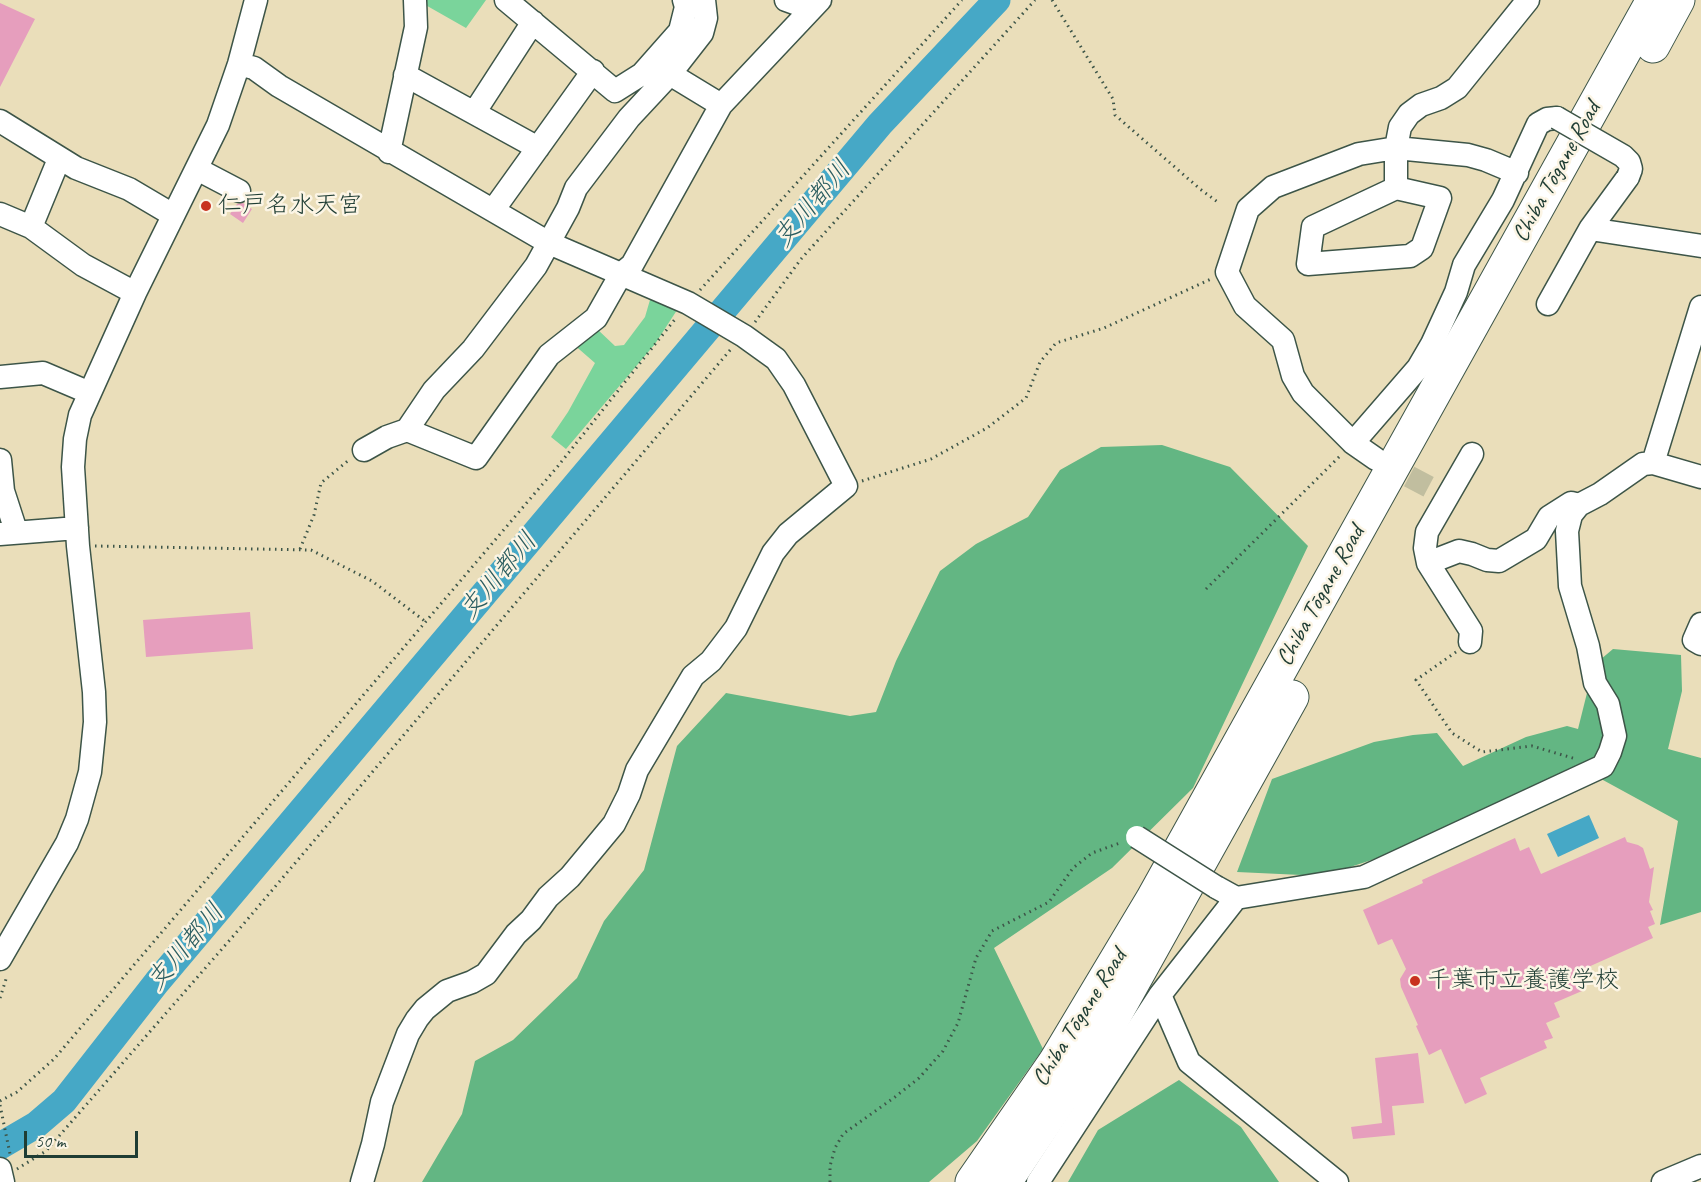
<!DOCTYPE html>
<meta charset="utf-8">
<style>
body{margin:0}
#map{position:relative;width:1701px;height:1182px;overflow:hidden;background:#eadeba;font-family:Caveat,sans-serif}
canvas{display:block}
.scale{position:absolute;left:24px;top:1131px;width:114px;height:27px;box-sizing:border-box;border:3px solid #1f3d34;border-top:0;padding-left:8px;font-size:18px;line-height:21px;white-space:nowrap;color:#1f3d34;-webkit-text-stroke:4px #fcf5e5;paint-order:stroke}
</style>
<div id="map">
<canvas width="1701" height="1182"></canvas>
<div class="scale">50 m</div>
</div>
<script>
const c = document.querySelector('canvas').getContext('2d');
c.lineJoin = 'round';
function paint(path, color) {
  c.fillStyle = color;
  c.fill(path, 'evenodd');
}
function poly(rows) {
  const path = new Path2D();
  for (const r of rows) {
    path.moveTo(r[0], r[1]);
    for (let i = 2; i < r.length; i += 2) path.lineTo(r[i], r[i + 1]);
  }
  return path;
}
function trace(path, color, width, dash) {
  c.strokeStyle = color;
  c.lineWidth = width;
  c.lineCap = dash ? 'butt' : 'round';
  c.setLineDash(dash || []);
  c.stroke(path);
}
function label(font, color, halo, rows, align = 'center') {
  c.font = font + ' Caveat,"Klee One",sans-serif';
  c.lineWidth = 5;
  c.setLineDash([]);
  c.textBaseline = 'middle';
  c.strokeStyle = halo;
  c.fillStyle = color;
  for (const [text, x, y, turn = 0] of rows) {
    c.save();
    c.translate(x, y);
    c.rotate((+turn || 0) * Math.PI / 180);
    c.textAlign = isNaN(turn) ? turn : align;
    if (halo) c.strokeText(text, 0, 0);
    c.fillText(text, 0, 0);
    c.restore();
  }
}
paint(poly([
 [422,0,486,0,466,28,422,3],
 [652,293,679,307,655,344,566,449,551,437,568,412,595,363,572,343,596,328,615,346,624,345,645,317]
]), '#7ad49b');
paint(poly([
 [1162,445,1230,467,1308,546,1193,788,1112,868,994,948,1043,1049,977,1141,929,1182,422,1182,462,1114,475,1061,513,1040,577,978,604,921,644,870,677,746,726,693,850,716,876,712,896,661,940,571,976,544,1028,517,1060,470,1101,447],
 [1613,649,1681,655,1682,691,1668,749,1701,758,1701,912,1660,925,1678,821,1581,768,1429,841,1323,876,1237,872,1272,779,1374,742,1413,735,1437,733,1463,766,1526,737,1567,726,1578,729,1594,665],
 [1179,1080,1241,1127,1279,1182,1068,1182,1098,1130]
]), '#63b683');
paint(poly([
 [1589,815,1599,838,1558,857,1547,834]
]), '#46a8c6');
trace(poly([
 [0,1146,36,1125,64,1101,157,982,880,124,997,0]
]), '#46a8c6', 27);
paint(poly([
 [0,3,35,19,0,87],
 [243,203,252,209,243,223,230,214,237,204],
 [250,612,253,649,146,657,143,620],
 [1625,837,1627,842,1638,845,1643,848,1650,869,1654,867,1649,902,1653,910,1650,911,1655,924,1648,927,1653,938,1586,968,1585,977,1580,986,1582,991,1554,1003,1560,1017,1546,1023,1553,1038,1544,1041,1547,1048,1480,1078,1487,1094,1465,1104,1441,1049,1429,1055,1416,1026,1418,1025,1401,987,1400,979,1406,969,1392,939,1378,945,1363,910,1423,883,1422,880,1515,838,1520,851,1529,847,1541,874],
 [1418,1053,1424,1103,1392,1106,1395,1135,1353,1139,1351,1127,1382,1123,1375,1058]
]), '#e69ebd');
trace(poly([
 [1380,461,1448,497]
]), '#c1be9f', 22, [22, 11]);
const minor = poly([
 [506,0,615,91,642,74,680,31,686,7,684,0],
 [786,0,811,9],
 [239,64,254,68,279,86,549,243,688,303,744,336,776,359,794,385,846,486,788,534,773,553,736,628,711,661,693,676,637,770,629,794,614,824,570,877,548,897,531,920,516,934,486,974,472,982,447,991,425,1009,417,1019,408,1034,382,1102,373,1144,362,1182],
 [670,74,721,105],
 [405,75,538,148],
 [474,113,533,22],
 [0,121,76,168,129,189,173,215],
 [389,152,416,27,415,0],
 [197,169,239,191],
 [1628,177,1590,229,1701,246],
 [1396,188,1440,198,1422,248,1410,256,1308,264,1313,227,1396,188],
 [1396,188,1396,148,1400,127,1409,114,1421,105,1441,98,1457,88,1528,0],
 [494,209,593,71],
 [0,214,31,227,83,265,135,293],
 [31,227,59,159],
 [1548,304,1590,229],
 [0,377,43,373,90,393],
 [407,430,476,458,549,355,596,318,621,274,632,265,721,105,820,0],
 [1353,443,1418,368,1432,344,1456,292,1464,265,1503,200,1538,124,1547,119,1557,118],
 [364,450,387,437,407,430,434,390,473,349,536,266,568,208,576,188,629,118,670,74,702,33,706,18,704,0],
 [1376,459,1353,443,1303,393,1293,376,1283,340,1245,306,1227,272,1248,209,1273,187,1359,154,1396,148,1468,155,1486,160,1517,173],
 [0,460,3,491,16,531],
 [1653,463,1701,307],
 [0,534,77,528],
 [1428,563,1459,551,1472,554,1487,560,1499,561,1536,539,1549,517,1571,503,1579,505],
 [1701,624,1694,640,1701,644],
 [1470,642,1471,631,1428,563,1425,548,1427,532,1472,454],
 [1216,887,1236,898,1364,877,1603,766,1610,752,1615,736,1608,704,1595,683,1588,646,1570,586,1567,531,1571,515,1579,505,1600,494,1643,464,1653,463,1701,477],
 [0,959,67,843,77,819,90,772,95,722,94,692,78,546,73,467,75,439,80,415,135,293,218,125,239,64,256,0],
 [1160,995,1189,1062,1337,1182],
 [0,1169,3,1182],
 [1038,1182,1160,995,1236,898],
 [1663,1182,1701,1166]
]);
const highway = poly([
 [1653,46,1678,0],
 [972,1182,1055,1062,1152,900,1653,0],
 [1005,1182,1106,1031,1292,697]
]);
trace(minor, '#3d5548', 25);
trace(highway, '#3d5548', 35);
trace(poly([
 [1052,0,1113,99,1115,115,1200,189,1219,203],
 [700,290,962,0],
 [755,322,801,259,1035,0],
 [862,481,931,459,987,428,1026,398,1040,362,1056,343,1104,328,1211,279],
 [95,546,311,550,372,581,426,622],
 [300,549,314,515,321,483,350,459],
 [1206,589,1341,455],
 [1456,652,1416,680,1452,733,1482,752,1532,746,1576,759],
 [0,998,7,976],
 [0,1101,17,1092,54,1059,558,466,676,318],
 [0,1105,10,1154],
 [17,1169,46,1151,235,934,731,349],
 [830,1182,830,1166,835,1148,843,1134,895,1097,919,1078,943,1051,958,1023,976,958,992,931,1049,902,1073,868,1092,853,1120,843]
]), '#3d5548', 3, [1.5, 4.5]);
trace(minor, '#fff', 22);
trace(highway, '#fff', 33);
const minorBridge = poly([
 [1557,118,1623,156,1629,162,1631,169,1628,177],
 [1137,837,1216,887]
]);
trace(minorBridge, '#3d5548', 25, []);
trace(minorBridge, '#fff', 22);
for (const [x, y, r, color] of [
 [206,206,6,"#c8321e"],
 [1415,981,6,"#c8321e"]
]) {
  const dot = new Path2D();
  dot.arc(x, y, r, 0, 2 * Math.PI);
  c.fillStyle = color;
  c.fill(dot);
  trace(dot, '#fcf5e5', 2);
}
label('24px', '#1f3d34', '#fcf5e5', [
 ["Chiba Tōgane Road",1557,172,-61],
 ["Chiba Tōgane Road",1321,596,-61],
 ["Chiba Tōgane Road",1080,1018,-58]
]);
label('24px', '#1f3d34', '#fcf5e5', [
 ["仁戸名水天宮",218,206],
 ["千葉市立養護学校",1427,981]
], 'left');
label('italic 26px', '#2b5d60', '#fcf5e5', [
 ["支川都川",813,204,-50],
 ["支川都川",499,576,-50],
 ["支川都川",186,947,-50]
]);
</script>
